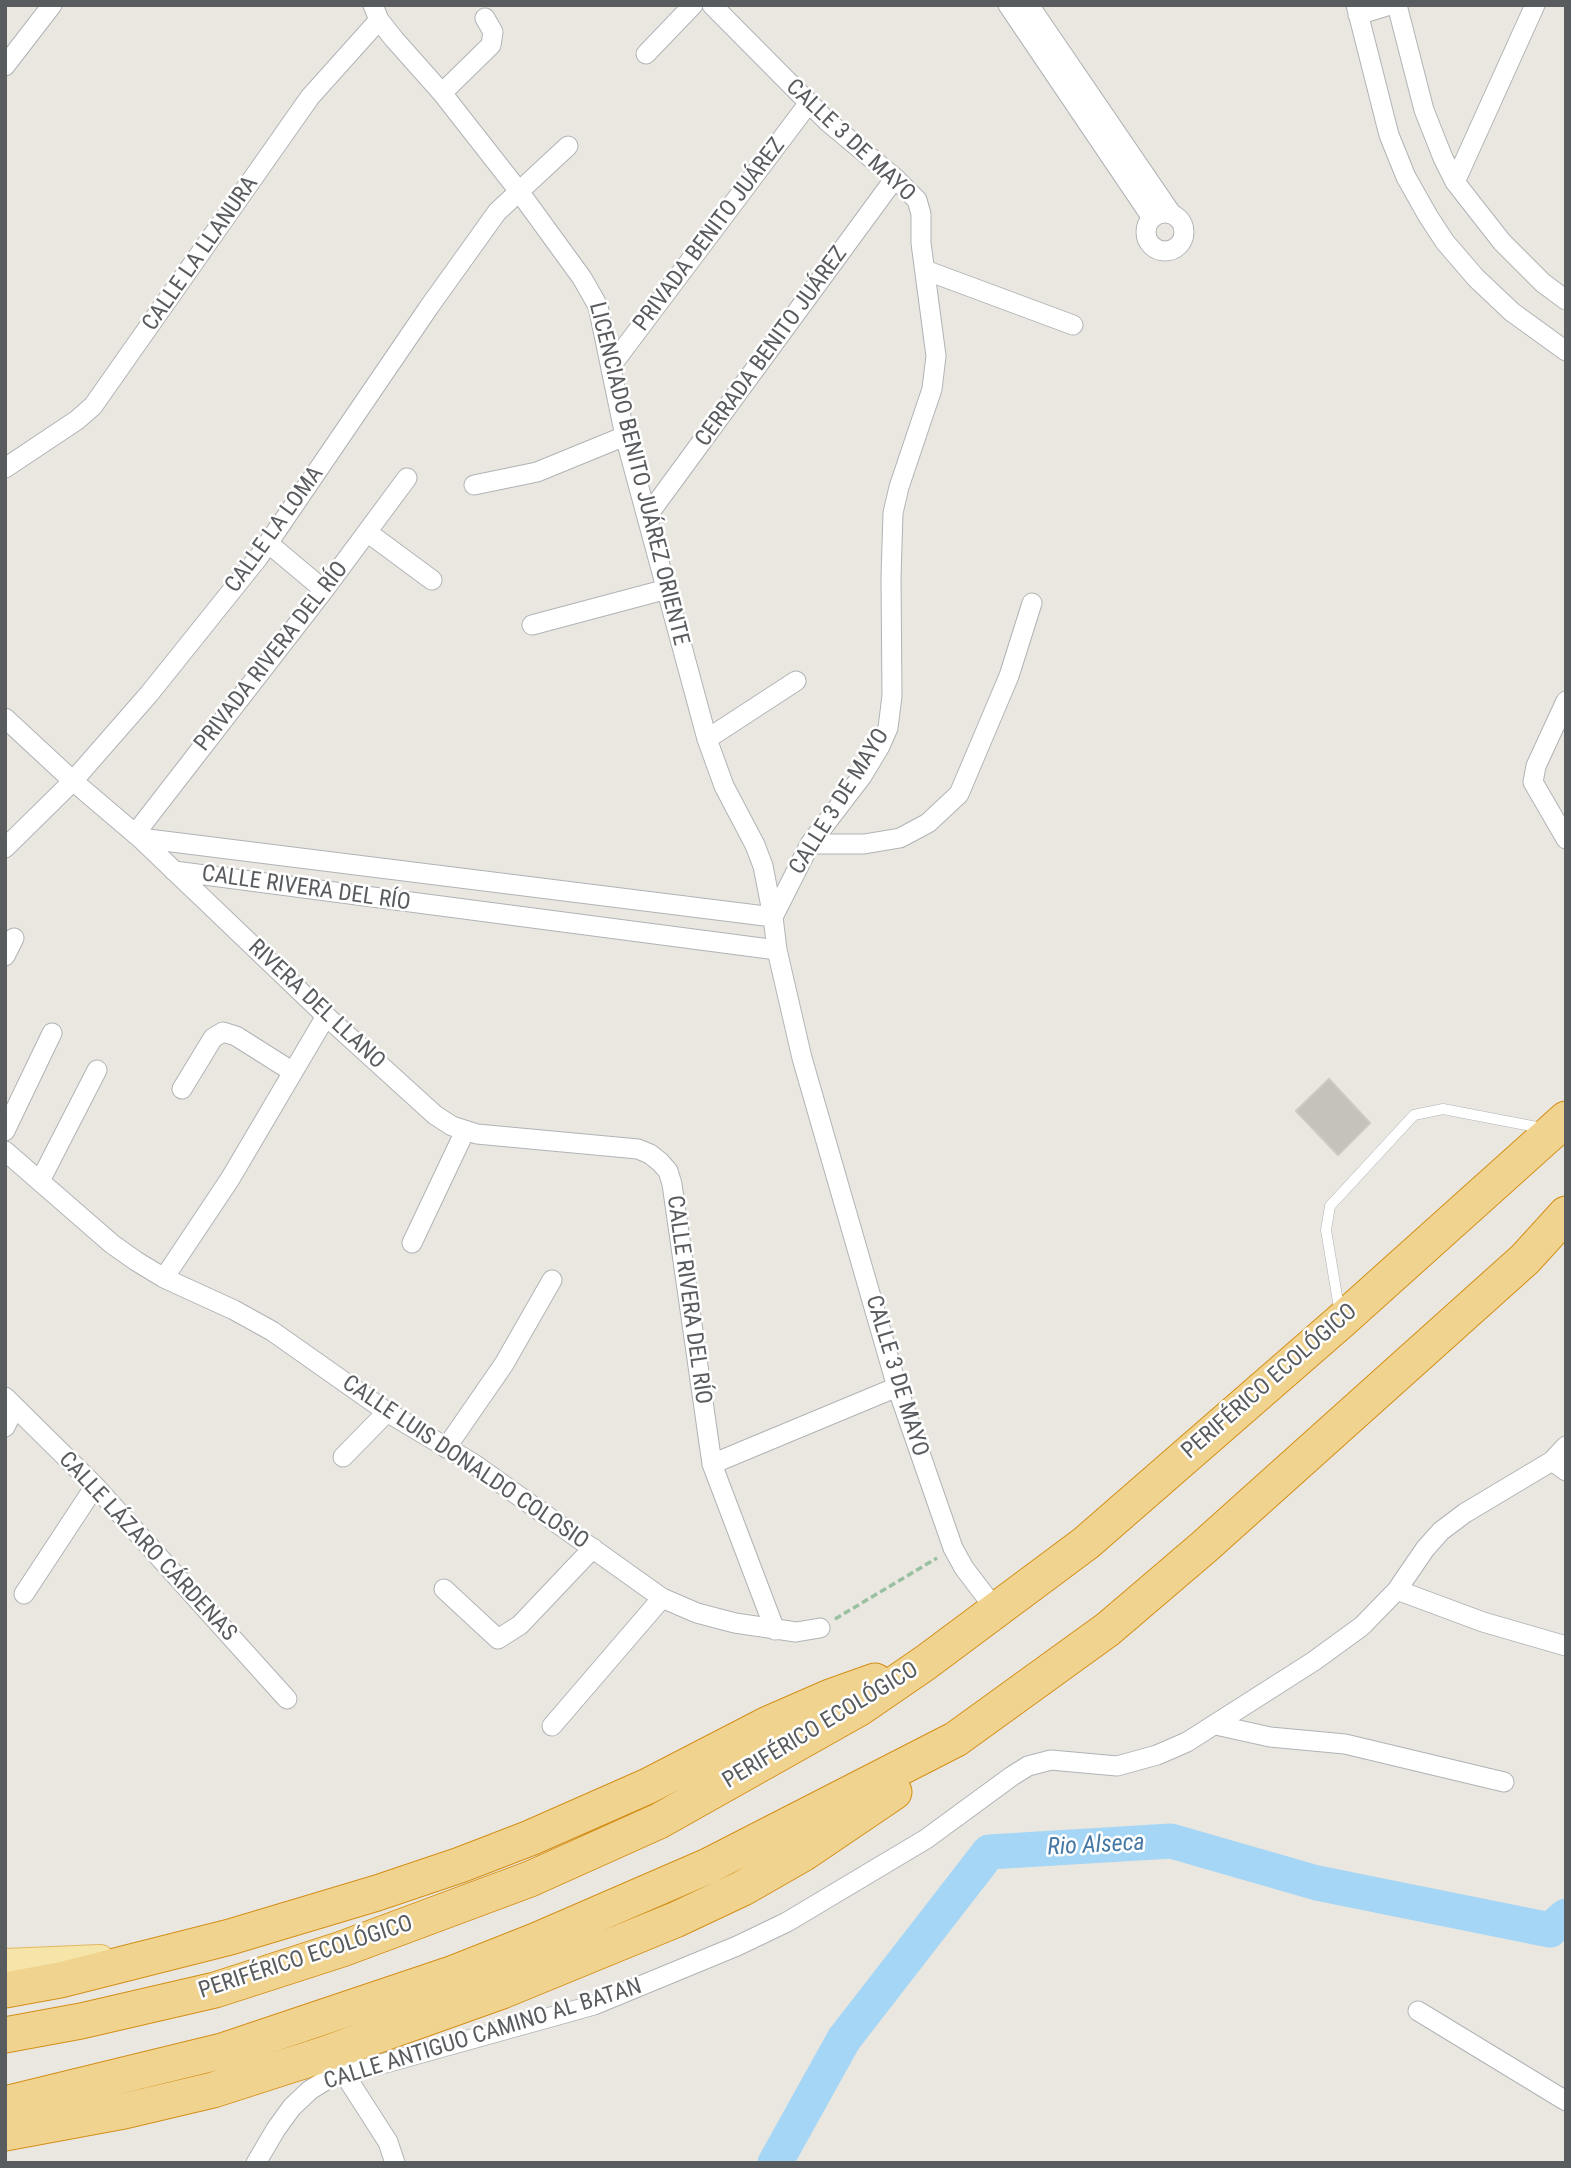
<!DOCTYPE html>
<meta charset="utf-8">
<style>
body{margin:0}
#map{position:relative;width:1571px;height:2168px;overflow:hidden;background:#eae7e0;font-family:"Roboto Condensed",sans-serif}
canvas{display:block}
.frame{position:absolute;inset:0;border:7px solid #595c5f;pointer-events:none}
</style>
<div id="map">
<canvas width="1571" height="2168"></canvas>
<div class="frame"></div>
</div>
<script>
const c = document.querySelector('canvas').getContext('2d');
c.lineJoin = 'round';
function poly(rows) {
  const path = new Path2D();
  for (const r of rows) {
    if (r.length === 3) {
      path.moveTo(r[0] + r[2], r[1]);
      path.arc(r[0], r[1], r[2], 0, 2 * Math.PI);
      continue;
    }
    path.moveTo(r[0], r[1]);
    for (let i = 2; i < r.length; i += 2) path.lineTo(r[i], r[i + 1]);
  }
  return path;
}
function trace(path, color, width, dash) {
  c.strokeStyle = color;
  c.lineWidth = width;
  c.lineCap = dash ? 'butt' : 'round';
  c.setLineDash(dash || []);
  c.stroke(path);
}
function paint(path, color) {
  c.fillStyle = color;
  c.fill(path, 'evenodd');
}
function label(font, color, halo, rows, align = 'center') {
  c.font = font + ' "Roboto Condensed",sans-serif';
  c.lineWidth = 5;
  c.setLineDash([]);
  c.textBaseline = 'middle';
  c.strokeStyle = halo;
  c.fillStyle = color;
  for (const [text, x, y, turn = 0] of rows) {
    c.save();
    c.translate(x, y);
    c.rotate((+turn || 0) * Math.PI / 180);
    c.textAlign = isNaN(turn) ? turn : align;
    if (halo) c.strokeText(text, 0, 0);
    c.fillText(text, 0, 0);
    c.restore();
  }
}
trace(poly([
 [775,2163,844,2039,989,1852,1171,1841,1317,1883,1550,1930,1566,1916]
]), '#a5d6f5', 35);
const building = poly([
 [1329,1079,1370,1123,1338,1155,1296,1111,1329,1079]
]);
paint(building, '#c5c2bc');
trace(building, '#cec8bf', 2);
const lane = poly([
 [1340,1314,1326,1230,1330,1206,1414,1115,1443,1109,1542,1128]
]);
const street = poly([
 [373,5,379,20,394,39,442,93,518,190,582,278,598,306,625,436,707,739,724,786,755,845,763,866,773,917,777,950,802,1058,897,1387,953,1548,964,1568,996,1610],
 [712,5,828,122,895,178,917,200,921,214,921,243,936,356,932,389,899,487,893,513,891,577,892,696,888,728,880,746,862,776,810,844,773,917],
 [1008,5,1152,218],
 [1029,5,1171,213],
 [1356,5,1389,135,1406,177,1428,216,1445,242,1476,278,1512,312,1566,351],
 [1397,5,1424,110,1443,158,1455,182,1502,242,1543,283,1566,300],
 [1358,15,1390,5],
 [646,54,693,5],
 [5,66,52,5],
 [442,93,491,45,493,32,485,18],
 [1455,182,1535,5],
 [1165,232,19],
 [925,270,1073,325],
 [611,366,808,104],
 [5,468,77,420,93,406,310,97,379,20],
 [474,485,537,472,625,436],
 [648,515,895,178],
 [367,532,432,580],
 [268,543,324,590],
 [532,625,667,589],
 [1566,701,1536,766,1533,782,1566,839],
 [5,718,73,781,140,838,326,1016,435,1115,452,1126,477,1134,638,1149,650,1154,660,1162,668,1171,672,1184,712,1464,775,1630],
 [707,739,796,681],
 [135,834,324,590,407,478],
 [140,838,773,917],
 [810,844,864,844,900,838,928,823,959,794,1009,676,1032,603],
 [5,848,73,781,149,694,258,558,429,307,497,212,568,146],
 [174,871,777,950],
 [5,956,14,938],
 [182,1089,213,1038,223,1032,236,1036,293,1072],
 [5,1131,52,1033],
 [5,1151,112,1244,136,1261,164,1278,234,1310,272,1331,387,1412,474,1464,662,1598,697,1613,735,1623,796,1632,820,1628],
 [40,1181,97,1070],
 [412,1243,465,1131],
 [164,1278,230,1179,326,1016],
 [5,1397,95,1486,287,1699],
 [5,1427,15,1407],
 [446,1448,504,1364,552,1280],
 [343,1457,387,1412],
 [1552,1461,1566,1471],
 [712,1464,897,1387],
 [444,1589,498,1639,520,1625,593,1548],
 [1397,1590,1483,1622,1566,1646],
 [24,1594,95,1486],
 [1216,1725,1270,1737,1345,1744,1504,1782],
 [552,1726,662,1598],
 [1418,2011,1566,2101],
 [345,2075,388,2142,395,2163],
 [256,2163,276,2129,292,2107,310,2090,328,2079,594,2005,737,1946,787,1922,926,1839,1012,1776,1028,1766,1051,1760,1117,1766,1157,1755,1187,1742,1314,1661,1362,1626,1397,1590,1425,1549,1441,1531,1465,1513,1552,1461,1566,1446]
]);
const primary = poly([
 [5,1964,100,1960]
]);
const highway = poly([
 [5,1990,60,1980,230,1937,377,1893,460,1865,530,1838,648,1786,768,1724,830,1697,875,1681],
 [5,2035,81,2021,215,1990,342,1949,530,1879,659,1821,858,1709,925,1663,1086,1543,1341,1321,1566,1119],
 [5,2104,222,2051,454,1973,535,1941,708,1866,956,1739,1108,1629,1204,1547,1525,1259,1566,1214],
 [5,2133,124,2111,213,2090,322,2055,502,1991,675,1920,743,1888,804,1853,894,1792]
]);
trace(lane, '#b0b3b6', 11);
trace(street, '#b0b3b6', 21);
trace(primary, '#e1b762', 32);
trace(highway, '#d38f17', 37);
trace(poly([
 [835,1619,937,1558]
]), '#99c0a1', 3.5, [7, 3.5]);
trace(lane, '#fff', 10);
trace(street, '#fff', 19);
trace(primary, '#f6e5a9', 30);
trace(highway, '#f1d390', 35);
label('23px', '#595c5f', '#fff', [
 ["CALLE 3 DE MAYO",850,141,43],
 ["PRIVADA BENITO JUÁREZ",710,235,-53],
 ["CALLE LA LLANURA",201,254,-55],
 ["CERRADA BENITO JUÁREZ",772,347,-54],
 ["LICENCIADO BENITO JUÁREZ ORIENTE",638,474,76],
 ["CALLE LA LOMA",275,530,-54],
 ["PRIVADA RIVERA DEL RÍO",272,657,-52],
 ["CALLE 3 DE MAYO",840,802,-58],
 ["CALLE RIVERA DEL RÍO",306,889,8],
 ["RIVERA DEL LLANO",316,1005,43],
 ["CALLE RIVERA DEL RÍO",688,1300,82],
 ["CALLE 3 DE MAYO",896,1376,73],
 ["PERIFÉRICO ECOLÓGICO",1270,1382,-41],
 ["CALLE LUIS DONALDO COLOSIO",465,1463,34],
 ["CALLE LÁZARO CÁRDENAS",147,1547,47],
 ["PERIFÉRICO ECOLÓGICO",821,1726,-31],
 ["PERIFÉRICO ECOLÓGICO",306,1958,-18],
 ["CALLE ANTIGUO CAMINO AL BATAN",483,2035,-17]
]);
label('italic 24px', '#4578a4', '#fff', [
 ["Rio Alseca",1096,1846,-3]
]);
</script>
